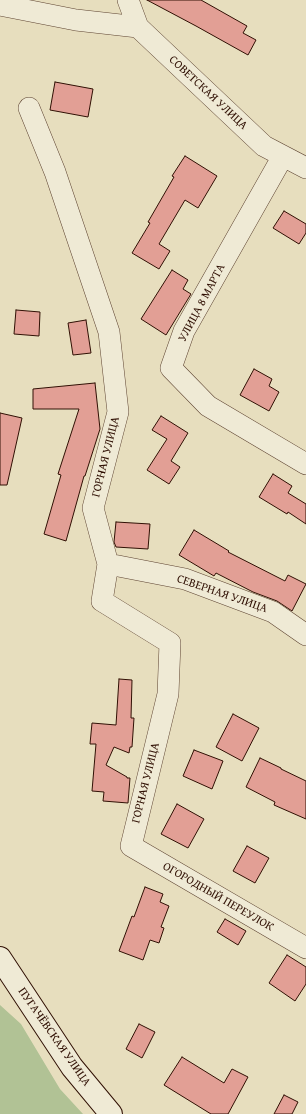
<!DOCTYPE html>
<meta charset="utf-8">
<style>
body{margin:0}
canvas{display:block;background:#e7debe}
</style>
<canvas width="306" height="1114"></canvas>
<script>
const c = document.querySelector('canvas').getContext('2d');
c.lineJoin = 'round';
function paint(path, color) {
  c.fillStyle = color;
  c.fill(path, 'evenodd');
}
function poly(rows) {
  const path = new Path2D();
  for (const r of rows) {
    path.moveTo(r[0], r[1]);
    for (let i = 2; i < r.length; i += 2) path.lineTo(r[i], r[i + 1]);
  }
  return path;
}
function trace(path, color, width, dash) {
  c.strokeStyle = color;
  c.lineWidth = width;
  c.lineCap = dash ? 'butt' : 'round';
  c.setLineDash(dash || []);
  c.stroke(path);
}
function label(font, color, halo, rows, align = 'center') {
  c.font = font + ' "Gentium Book Plus",serif';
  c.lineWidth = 4;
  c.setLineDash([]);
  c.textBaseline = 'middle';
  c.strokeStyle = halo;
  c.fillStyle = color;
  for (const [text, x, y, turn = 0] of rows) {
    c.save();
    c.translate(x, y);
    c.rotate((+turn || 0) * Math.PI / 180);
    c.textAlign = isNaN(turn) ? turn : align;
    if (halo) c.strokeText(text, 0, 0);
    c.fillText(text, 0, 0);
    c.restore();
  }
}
paint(poly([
 [0,1005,21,1024,60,1089,83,1114,0,1114]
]), '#b1c295');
const building = poly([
 [147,0,201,0,247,26,243,33,256,40,248,55,196,26,147,0],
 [55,82,93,89,88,117,50,110,55,82],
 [185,156,217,176,198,208,185,200,159,244,170,251,159,269,132,253,150,223,148,222,174,177,172,176,185,156],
 [284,211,306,224,306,233,299,244,273,228,284,211],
 [172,270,188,280,183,289,191,294,166,335,141,319,172,270],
 [16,310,40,312,39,336,14,334,16,310],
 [86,320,91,353,73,355,68,323,86,320],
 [254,369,272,379,269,386,279,392,269,411,240,395,254,369],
 [95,383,100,429,85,476,84,476,66,541,44,534,61,475,58,474,79,409,33,409,33,389,95,383],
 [0,413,22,418,7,485,0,485,0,413],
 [161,416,188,433,171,461,180,467,169,484,147,470,167,439,152,430,161,416],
 [273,474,292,486,288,493,306,504,306,524,288,512,287,514,259,497,273,474],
 [116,522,150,524,148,549,116,547,114,542,116,522],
 [194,530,229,551,228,552,285,581,288,575,306,584,292,611,277,601,253,592,216,573,214,576,179,555,194,530],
 [119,679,132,680,131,718,134,718,132,747,130,747,129,753,114,747,106,765,127,777,127,778,130,778,128,803,103,801,104,792,92,791,96,744,90,744,92,723,116,725,119,679],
 [233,714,259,728,242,761,216,747,233,714],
 [194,750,223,761,212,789,183,776,194,750],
 [260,758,281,768,281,769,306,781,306,819,274,805,275,802,246,787,260,758],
 [177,804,204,819,188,848,161,834,177,804],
 [247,846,269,858,255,883,233,871,247,846],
 [145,887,163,894,160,902,169,906,161,927,164,928,159,943,150,940,143,960,119,951,132,916,134,917,145,887],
 [225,919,246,931,238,945,217,932,225,919],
 [287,955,306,967,306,984,295,1001,269,983,287,955],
 [139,1024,155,1032,142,1058,126,1049,139,1024],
 [182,1057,224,1083,232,1069,248,1077,228,1114,211,1114,164,1085,182,1057],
 [284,1095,298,1102,292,1114,274,1114,284,1095]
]);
paint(building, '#e29f95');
trace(building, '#301004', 1);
const street = poly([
 [128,0,138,27,264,146,306,168],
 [0,5,76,20,138,27],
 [29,108,55,172,109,332,118,412,93,508,108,564,102,601,170,643,168,694,131,846,306,948],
 [283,156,184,331,171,368,208,406,306,464],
 [108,564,185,579,273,612,306,635]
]);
const secondary = poly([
 [0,958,72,1067,111,1114]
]);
trace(street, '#5e4432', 22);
trace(secondary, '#301004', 24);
trace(street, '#efead5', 21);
trace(secondary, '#efead5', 22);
label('12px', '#301004', '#efead5', [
 ["СОВЕТСКАЯ УЛИЦА",208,93,43],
 ["УЛИЦА 8 МАРТА",202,303,-62],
 ["ГОРНАЯ УЛИЦА",106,457,-76],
 ["СЕВЕРНАЯ УЛИЦА",222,594,19],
 ["ГОРНАЯ УЛИЦА",146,783,-76],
 ["ОГОРОДНЫЙ ПЕРЕУЛОК",218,897,30],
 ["ПУГАЧЁВСКАЯ УЛИЦА",54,1037,55]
]);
</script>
